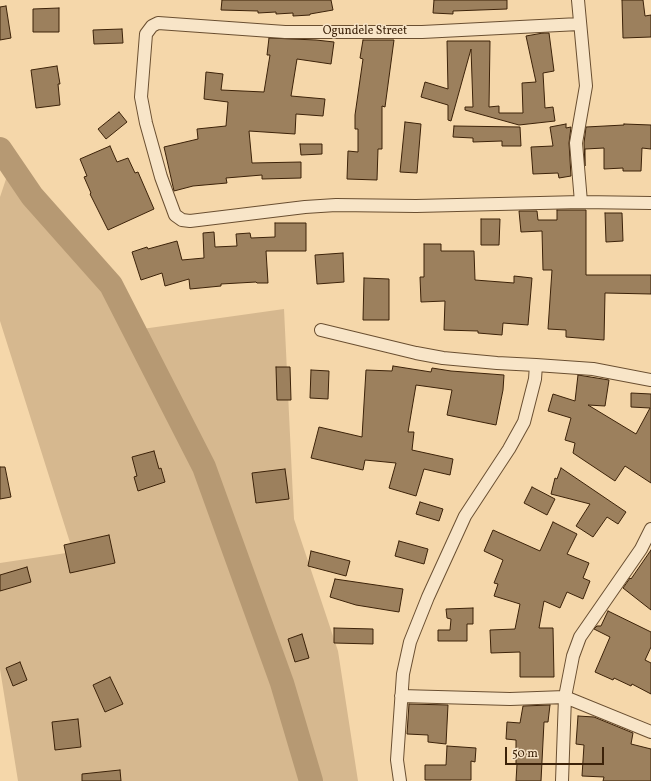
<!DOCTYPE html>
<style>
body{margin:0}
#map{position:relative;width:651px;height:781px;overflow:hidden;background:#f5d7aa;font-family:Vollkorn,serif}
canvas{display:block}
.scale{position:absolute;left:505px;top:747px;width:99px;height:18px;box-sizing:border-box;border:2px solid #3c2209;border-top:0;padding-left:5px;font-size:12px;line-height:14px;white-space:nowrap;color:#3c2209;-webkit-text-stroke:3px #f8e5c8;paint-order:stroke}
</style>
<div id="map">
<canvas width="651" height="781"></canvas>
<div class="scale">50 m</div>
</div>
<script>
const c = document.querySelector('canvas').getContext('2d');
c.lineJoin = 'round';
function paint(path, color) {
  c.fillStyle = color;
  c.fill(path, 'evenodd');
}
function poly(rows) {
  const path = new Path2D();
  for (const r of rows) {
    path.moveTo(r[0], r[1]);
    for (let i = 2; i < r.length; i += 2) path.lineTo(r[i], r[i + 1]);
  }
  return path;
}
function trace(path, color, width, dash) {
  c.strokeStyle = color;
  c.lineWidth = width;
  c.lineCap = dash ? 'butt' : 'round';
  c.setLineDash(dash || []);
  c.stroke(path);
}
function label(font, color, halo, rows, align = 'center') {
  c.font = font + ' Vollkorn,serif';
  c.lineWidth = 3;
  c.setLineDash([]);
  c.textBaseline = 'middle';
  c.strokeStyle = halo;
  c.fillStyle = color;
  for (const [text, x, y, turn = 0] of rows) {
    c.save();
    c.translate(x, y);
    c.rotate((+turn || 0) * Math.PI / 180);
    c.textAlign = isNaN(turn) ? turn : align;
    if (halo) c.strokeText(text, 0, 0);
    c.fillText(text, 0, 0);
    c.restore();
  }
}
paint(poly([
 [13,158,135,330,284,309,294,519,338,651,358,781,18,781,0,669,0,563,73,552,0,321,0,197]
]), '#d6b88f');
trace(poly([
 [0,149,32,196,111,285,204,467,282,683,311,781]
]), '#b69973', 24);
const building = poly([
 [222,0,331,0,333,10,310,14,310,15,293,16,293,13,276,14,276,12,258,13,258,11,221,10,222,0],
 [434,0,507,0,507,9,453,11,453,14,433,13,434,0],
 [622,0,643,0,645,16,651,15,651,37,623,38,622,0],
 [6,6,11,38,0,40,0,7,6,6],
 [59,8,59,32,33,32,33,9,59,8],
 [122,29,123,43,94,44,93,30,122,29],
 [543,33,549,33,554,71,543,73,545,108,553,107,555,121,519,125,465,110,465,107,473,107,471,49,451,121,448,120,448,105,421,97,425,82,448,89,447,41,490,41,489,107,499,106,499,113,523,113,522,83,536,82,526,36,543,33],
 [269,38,316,40,334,42,331,64,297,59,291,96,325,99,323,116,296,114,295,134,249,131,252,163,301,162,301,178,262,179,262,175,226,178,227,183,193,186,174,191,164,147,198,139,197,129,226,126,228,102,204,99,206,72,223,74,221,90,264,92,270,55,267,55,269,38],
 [363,40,394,40,385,107,382,106,382,149,378,149,377,180,347,179,348,151,358,152,358,129,355,129,355,115,363,59,360,58,363,40],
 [57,66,60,84,58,84,60,105,36,108,31,70,57,66],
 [119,112,127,122,106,139,98,129,119,112],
 [405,122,421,124,417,173,400,172,405,122],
 [566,124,566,128,571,127,569,143,571,176,559,178,558,173,533,174,531,147,553,146,550,127,566,124],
 [624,124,651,125,651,149,642,148,641,171,623,171,623,168,604,169,604,148,585,149,585,166,584,143,586,127,624,125,624,124],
 [454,126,520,127,521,146,502,146,502,141,473,142,473,138,453,137,454,126],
 [300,144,322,144,322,154,301,155,300,144],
 [110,146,117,162,128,158,135,173,138,172,154,209,108,230,90,194,91,193,84,177,87,176,80,159,110,146],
 [557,210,586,210,586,275,651,275,651,294,605,293,604,340,566,337,566,330,548,329,552,270,543,270,542,231,521,232,519,211,537,211,538,220,557,220,557,210],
 [605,213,622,213,623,241,606,242,605,213],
 [481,219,500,219,499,245,481,245,481,219],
 [275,223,306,223,306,251,266,251,268,283,257,283,256,282,221,284,221,286,190,289,189,279,165,286,162,273,141,280,132,252,147,247,148,249,177,241,182,260,204,258,203,233,214,232,215,247,237,246,236,234,250,233,251,238,275,237,275,223],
 [424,244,441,244,441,251,474,251,475,280,514,283,514,276,532,278,528,325,503,323,502,335,478,333,478,331,444,330,445,301,421,302,420,277,424,277,424,244],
 [343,253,344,282,317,284,315,255,343,253],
 [364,278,389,279,389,320,363,320,364,278],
 [393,366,431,372,432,368,451,371,504,375,503,390,496,425,447,415,452,390,416,385,408,432,414,432,412,450,453,459,450,475,424,469,416,496,389,488,396,463,365,460,363,470,311,458,319,427,362,437,366,370,392,371,393,366],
 [276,367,290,367,291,400,277,400,276,367],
 [311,370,329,371,328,399,310,398,311,370],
 [578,375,609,380,605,406,588,405,636,434,650,408,631,407,631,393,651,394,651,483,625,466,615,481,573,453,575,443,565,440,571,418,548,411,553,394,575,401,578,375],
 [154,451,159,469,161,468,165,482,138,491,134,477,137,476,132,457,154,451],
 [0,467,5,467,11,497,0,499,0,467],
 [561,468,626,512,618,524,607,517,593,537,576,526,590,504,551,494,555,478,557,479,561,468],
 [285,469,289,499,256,503,252,473,285,469],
 [532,487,555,499,547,515,524,503,532,487],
 [420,502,443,509,439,521,416,514,420,502],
 [553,522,577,534,567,554,589,563,583,578,590,581,583,599,567,592,560,608,544,601,539,628,553,628,554,677,520,677,520,652,491,653,490,630,515,629,520,604,494,596,498,584,494,583,503,560,484,551,493,530,540,551,553,522],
 [109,535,115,563,70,573,64,545,109,535],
 [399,541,428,549,424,564,395,556,399,541],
 [651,550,651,610,623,588,630,578,631,579,651,550],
 [311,551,350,561,346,576,308,566,311,551],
 [27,567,31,582,0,591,0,575,27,567],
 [335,579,403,589,399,612,356,605,330,597,335,579],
 [473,608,473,624,467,624,467,641,438,641,438,630,450,630,451,619,447,618,446,609,473,608],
 [608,611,651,632,651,647,645,660,651,663,651,694,632,684,631,686,614,678,613,680,595,672,610,637,594,629,597,626,601,626,608,611],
 [334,628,373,629,373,644,334,643,334,628],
 [302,634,309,658,295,662,288,639,302,634],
 [20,662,27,680,13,686,6,668,20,662],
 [110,677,123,704,105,712,93,685,110,677],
 [409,704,448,705,446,744,428,742,428,735,407,734,409,704],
 [550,705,548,722,544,722,541,781,516,781,517,764,516,764,516,740,506,739,507,722,520,723,523,706,550,705],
 [578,716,594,717,633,733,631,744,651,749,651,781,603,781,604,777,582,776,584,745,576,744,578,716],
 [78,719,81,747,55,750,52,722,78,719],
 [447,746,476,748,475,762,471,761,471,780,425,780,425,765,446,765,447,746],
 [120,770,121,781,82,781,82,774,120,770]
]);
paint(building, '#9c805d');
trace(building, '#3c2209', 1);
const minor = poly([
 [578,0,586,86,576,143,581,202],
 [579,24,422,32,285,32,158,23,152,26,146,34,141,97,146,123,161,177,175,215,182,220,190,221,305,207,336,205,416,206,581,202,651,203],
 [321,330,416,353,443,358,497,363,536,365],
 [401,696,510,699,565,697,651,732],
 [400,781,397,760,403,674,410,642,428,597,465,516,509,449,524,422,535,379,536,365,593,369,651,380],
 [562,781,565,697,573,656,580,637,641,549,651,529]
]);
trace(minor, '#6a4f31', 14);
trace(minor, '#f8e5c8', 12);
label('12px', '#3c2209', '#f8e5c8', [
 ["Ogundele Street",365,32]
]);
</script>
